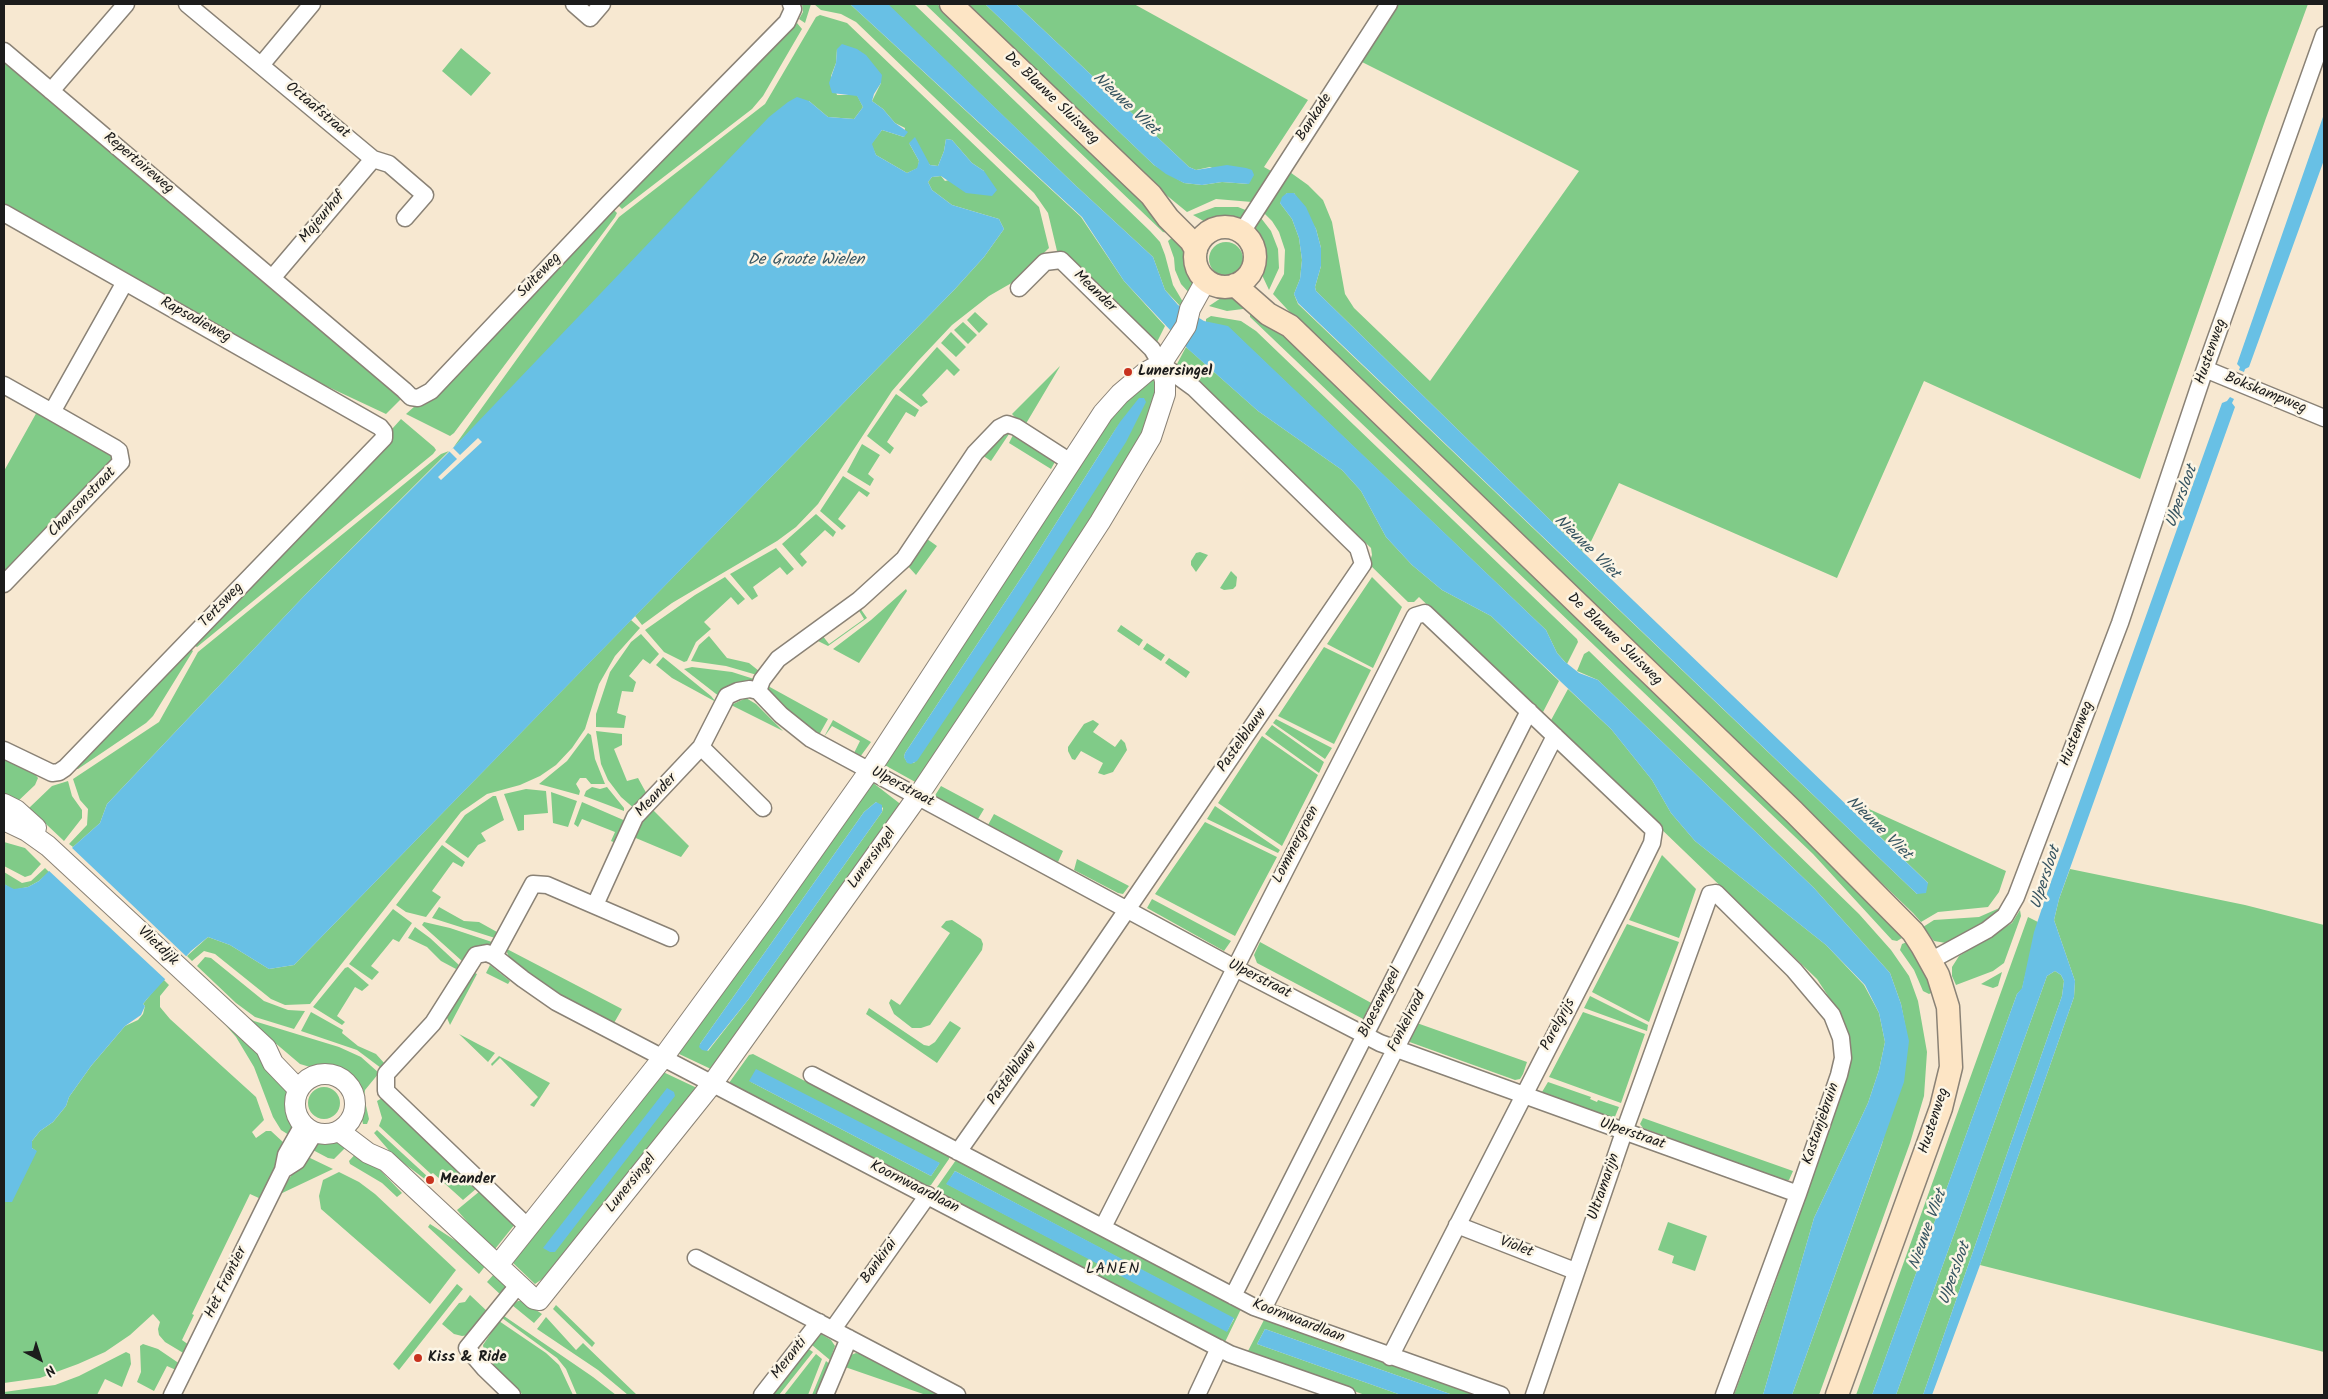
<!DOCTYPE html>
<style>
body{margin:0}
#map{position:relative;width:2328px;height:1399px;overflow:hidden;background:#f7e8d1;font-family:Kalam,sans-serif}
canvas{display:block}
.frame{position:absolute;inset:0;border:5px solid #1c1c1c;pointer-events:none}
.north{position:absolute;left:15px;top:1334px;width:50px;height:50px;-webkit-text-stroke:4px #fcf5e5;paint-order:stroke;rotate:140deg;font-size:14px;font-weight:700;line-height:20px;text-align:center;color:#1c1c1c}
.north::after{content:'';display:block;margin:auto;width:18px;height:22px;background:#1c1c1c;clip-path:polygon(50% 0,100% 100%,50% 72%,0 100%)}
</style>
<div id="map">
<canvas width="2328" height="1399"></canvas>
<div class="frame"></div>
<div class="north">N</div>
</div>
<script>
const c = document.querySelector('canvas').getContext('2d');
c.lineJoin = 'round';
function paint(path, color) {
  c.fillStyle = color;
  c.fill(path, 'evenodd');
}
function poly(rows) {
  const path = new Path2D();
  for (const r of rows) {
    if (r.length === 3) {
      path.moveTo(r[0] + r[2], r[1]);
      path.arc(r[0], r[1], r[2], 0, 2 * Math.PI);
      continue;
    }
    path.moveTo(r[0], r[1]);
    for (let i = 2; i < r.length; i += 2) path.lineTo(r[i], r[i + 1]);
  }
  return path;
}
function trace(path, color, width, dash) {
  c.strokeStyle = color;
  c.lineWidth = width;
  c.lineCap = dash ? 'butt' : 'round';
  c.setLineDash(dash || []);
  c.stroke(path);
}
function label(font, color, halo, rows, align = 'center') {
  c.font = font + ' Kalam,sans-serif';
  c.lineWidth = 5;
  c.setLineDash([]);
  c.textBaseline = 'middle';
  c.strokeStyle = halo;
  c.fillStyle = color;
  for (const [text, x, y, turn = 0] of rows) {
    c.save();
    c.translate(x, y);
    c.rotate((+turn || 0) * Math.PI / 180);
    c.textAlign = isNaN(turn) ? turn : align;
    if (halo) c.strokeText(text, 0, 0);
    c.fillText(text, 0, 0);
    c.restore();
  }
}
paint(poly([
 [802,4,811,4,805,23,799,19,803,12],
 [814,4,850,4,1081,217,1124,281,1165,326,1156,344,1057,251,1048,213,1034,193,856,22,841,14,821,10],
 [887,4,914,4,1150,231,1160,242,1165,255,1173,285,1183,302,1181,307,1165,290,1153,257,1074,184],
 [925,4,937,4,1161,216,1168,233,1163,232],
 [963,4,985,4,1154,165,1184,183,1202,185,1222,182,1249,184,1210,167,1196,170,1189,167,1016,4,1134,4,1308,100,1264,167,1273,172,1252,202,1216,199,1187,212,1143,176],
 [1395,4,2308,4,2266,118,2140,479,1924,381,1837,578,1619,483,1585,554,1316,291,1315,287,1321,266,1321,248,1316,229,1294,193,1287,193,1280,203,1292,219,1299,238,1302,260,1300,279,1294,294,1298,304,1917,894,1928,883,1862,819,1869,809,2006,871,1999,892,1988,907,1938,912,1921,922,1913,913,1325,350,1273,294,1284,274,1285,250,1279,232,1272,221,1262,211,1287,170,1308,185,1323,200,1332,222,1345,294,1354,308,1430,381,1579,171,1358,60],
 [820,15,847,23,1039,207,1049,248,1015,281,989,296,952,325,918,361,892,391,818,504,796,527,777,541,672,603,642,625,635,616,955,289,984,257,1004,229,999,219,952,205,932,190,928,182,932,177,941,176,945,181,984,171,972,163,952,140,946,139,944,151,938,166,930,165,909,143,919,161,918,168,907,173,876,155,871,144,882,130,904,137,905,128,895,123,883,109,872,101,881,83,837,49,836,63,831,76,837,95,857,95,863,107,854,119,828,117,809,101,453,448,619,217,765,104,816,17],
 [797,23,802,29,763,96,752,109,622,209,618,205],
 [461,48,491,73,471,96,442,71],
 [4,60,404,396,386,414,322,384,4,205],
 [1215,207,1238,207,1248,211,1239,219,1227,222,1207,223,1193,215],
 [614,210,617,213,615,217,454,433,450,436,406,414,415,406,429,401],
 [1255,215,1261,218,1271,231,1278,249,1279,268,1269,290,1262,275,1263,255,1254,231],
 [1176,234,1188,253,1189,270,1194,283,1192,296,1181,284,1175,270,1174,258,1168,241],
 [1226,259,17],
 [1224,296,1234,296,1252,305,1243,309,1227,311,1209,306],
 [1257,309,1609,646,1886,918,1902,938,1897,941,1892,940,1813,854,1250,317,1250,313],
 [975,312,988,324,979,333,967,320],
 [1211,316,1241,321,1256,331,1577,639,1578,642,1567,664,1557,653,1546,630,1228,327,1206,322,1206,319],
 [963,322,977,335,968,344,954,330],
 [951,332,966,347,956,357,941,343],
 [937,347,960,370,954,376,947,369,922,395,928,402,921,407,899,390],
 [1186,347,1258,411,1342,470,1361,491,1386,537,1412,565,1442,590,1491,616,1559,681,1542,714,1419,597,1414,602,1408,602,1369,564,1372,555,1371,548,1177,364],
 [1060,366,1059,368,1024,427,1012,414],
 [1152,376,1161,382,1137,451,917,783,881,763,1104,418],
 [1120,422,914,763,907,762,904,757,905,753,1027,569],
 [896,394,919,410,915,417,906,412,887,442,894,448,890,454,867,436],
 [38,410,112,452,115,458,4,578,4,471],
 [401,419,434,447,436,450,433,454,197,647,193,645,382,451,392,438,392,429],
 [1005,433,1009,434,991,461,982,455],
 [1013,435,1056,460,1051,469,1009,443],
 [862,444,880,455,868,474,874,479,870,486,847,472],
 [449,451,305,595,107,804,100,823,73,847,69,844,87,825,88,809,80,800,73,779,159,722,198,652,441,454],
 [843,476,870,493,867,497,859,491,838,519,846,526,842,530,820,511],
 [816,514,836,532,833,537,825,530,800,554,807,562,802,567,782,544],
 [927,539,937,546,916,575,907,565],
 [776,548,794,569,787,575,780,567,753,587,758,596,752,600,730,574],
 [1200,552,1208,555,1196,572,1191,565,1191,561,1196,553],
 [1231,571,1237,577,1236,586,1233,589,1224,590,1220,588],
 [725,577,745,599,738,605,731,597,704,622,711,629,696,642,687,661,684,662,664,652,645,630,695,595],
 [1372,577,1402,607,1373,668,1327,644],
 [906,589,907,591,859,663,833,649,871,620],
 [860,608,867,618,828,646,816,640,822,635,829,644,864,619,858,609],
 [631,620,640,628,615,656,599,684,585,729,572,748,556,765,540,776,520,785,487,794,461,812,310,1004,285,1005,271,999,215,954,204,951,192,961,187,956,208,937,230,945,269,969,294,965],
 [1121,625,1143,640,1139,646,1117,631],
 [641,634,659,654,650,664,643,659,629,676,636,682,633,692,622,691,617,713,626,716,624,728,596,727,596,714,610,672,631,642],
 [709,636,727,658,749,663,759,671,757,675,726,666,691,661,699,645],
 [1147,643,1165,655,1161,661,1143,649],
 [1324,647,1371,670,1334,744,1278,716],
 [190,648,193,651,153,716,146,723,78,769,73,769],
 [1589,651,1859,914,1891,950,1909,976,1918,1001,1927,1052,1924,1096,1910,1143,1819,1395,1792,1395,1882,1144,1908,1041,1901,1004,1890,973,1814,888,1598,680,1577,671,1584,654],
 [663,657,711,696,716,702,672,678,656,665],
 [1169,658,1190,672,1186,678,1165,663],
 [692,667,732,672,754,679,720,697,684,669],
 [768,686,828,719,819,735,799,722,768,690],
 [1568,689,1611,729,1652,780,1671,813,1695,841,1826,945,1864,985,1879,1013,1885,1042,1879,1070,1868,1103,1814,1218,1763,1395,1734,1395,1776,1281,1834,1110,1841,1020,1834,1005,1817,979,1550,722],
 [746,698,756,704,783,731,731,705],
 [1276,719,1332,748,1325,759,1273,723],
 [833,720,871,742,860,757,854,753,860,741,832,726,824,737],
 [1093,720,1099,724,1093,732,1115,747,1121,739,1125,743,1127,750,1113,772,1104,775,1098,773,1103,763,1081,751,1075,760,1072,759,1068,751,1068,747,1084,724],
 [1272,725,1324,762,1319,773,1265,734],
 [596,731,622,734,622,745,614,749,627,781,638,778,649,798,636,810,621,797,608,780,601,764],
 [588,733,591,735,595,759,605,784,591,784,586,778,580,778,576,784,580,791,579,795,539,784,567,761],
 [1262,736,1318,775,1282,846,1218,803],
 [4,758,34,773,38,778,35,785,15,804,4,799],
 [68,781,72,796,82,810,82,818,64,841,29,808,52,786],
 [872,782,903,806,713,1070,677,1053],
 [876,802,883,808,882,812,748,1000,708,1051,700,1044,864,812],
 [941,786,984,809,978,819,934,797],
 [592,787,600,789,607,787,624,808,624,811,584,796,586,791],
 [526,789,546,791,548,813,524,815,524,830,518,831,504,794],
 [551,792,577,801,568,827,553,823],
 [493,796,496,796,504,820,481,833,486,841,478,845,468,858,445,842,465,815],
 [582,802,628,822,618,844,611,841,615,832,582,819,578,827,574,824],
 [1215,806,1280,850,1278,853,1207,819],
 [651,808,689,846,681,857,631,836],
 [994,814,1063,851,1058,862,988,825],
 [1205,822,1277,857,1235,936,1155,894],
 [4,842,25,848,41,864,31,875,25,877,4,866],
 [442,845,465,862,462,867,453,862,432,891,441,897,426,917,406,912,396,905],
 [1662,855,1696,889,1679,938,1629,920],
 [1077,859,1129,886,1123,894,1118,893,1074,870],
 [45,868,49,872,39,881,28,887,13,890,4,884,4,872,22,883,31,881],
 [2070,869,2245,905,2324,925,2324,1352,1980,1265,2074,997,2075,981,2054,920,2059,899],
 [1152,899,1231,941,1224,951,1147,908],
 [2004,906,1993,918,1959,939,1946,943,1934,941,1923,927,1934,920,1979,917],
 [439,907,464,921,479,922,497,932,495,938,432,918],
 [393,909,412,923,399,942,393,939,371,966,379,972,372,980,349,964],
 [2020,910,2021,916,2004,963,1993,971,1956,985,1952,976,1952,967,1959,956,2012,923],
 [2028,917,2038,922,2022,989,2017,994,1872,1395,1856,1395],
 [952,920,981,939,983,944,982,950,930,1025,921,1028,912,1028,894,1014,889,1003,891,999,900,1005,950,933,941,927,946,921],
 [424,922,450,928,492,942,489,947,468,953,462,961,422,925],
 [1627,924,1679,942,1649,1022,1592,992],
 [415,927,430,938,459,965,456,969,441,961,427,947,408,938],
 [1260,942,1375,1005,1367,1021,1257,963,1254,955],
 [1907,942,1924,968,1933,992,1929,994,1923,991,1914,970,1900,950,1902,944],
 [505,948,622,1009,614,1023,547,989,510,959],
 [205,957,211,958,264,1001,288,1010,305,1011,294,1029,255,1017,236,1003,197,966],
 [490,965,510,981,508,984,486,973],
 [348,967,369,985,362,991,355,987,337,1016,345,1022,342,1025,313,1007,345,968],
 [471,971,477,974,450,1025,445,1013],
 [2055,971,2061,975,2064,981,2062,996,1923,1395,1896,1395,2047,976],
 [2002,972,1998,986,1993,988,1981,984],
 [163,979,169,985,160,996,160,1007,170,1019,256,1097,264,1120,252,1132,256,1138,266,1131,271,1131,284,1143,284,1148,261,1199,250,1194,192,1314,194,1315,182,1340,189,1345,185,1354,165,1342,159,1335,158,1329,160,1322,153,1314,130,1335,105,1352,78,1364,40,1378,4,1383,4,1202,7,1201,36,1151,32,1148,32,1141,40,1131,53,1122,66,1106,69,1097,91,1066,125,1026,138,1020,143,1014,145,1006,143,1004],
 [1590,996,1648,1025,1647,1031,1584,1008],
 [234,1008,254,1021,339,1047,361,1057,379,1073,365,1090,364,1097,369,1119,367,1124,363,1124,359,1106,359,1097,356,1088,350,1080,332,1069,310,1067,300,1064],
 [869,1008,924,1045,929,1046,935,1042,950,1021,961,1028,937,1063,866,1014],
 [311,1012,343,1030,342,1033,358,1046,376,1054,385,1064,381,1068,357,1050,301,1031],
 [1583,1012,1645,1034,1621,1103,1549,1077],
 [222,1021,255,1050,288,1087,293,1121,289,1135,281,1130,273,1117,254,1067,236,1037],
 [1414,1022,1527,1062,1523,1074,1520,1079,1515,1080,1404,1040],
 [459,1034,495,1053,488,1062],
 [753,1054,949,1156,949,1159,931,1185,927,1187,743,1092,729,1083,749,1055],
 [749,1081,939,1163,939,1164,931,1176],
 [499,1056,550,1083,534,1107,530,1105,538,1097,500,1058,492,1066,491,1064],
 [661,1071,697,1088,565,1263,535,1284,511,1261],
 [1548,1082,1591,1097,1590,1099,1597,1102,1598,1100,1619,1107,1614,1119,1542,1092],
 [324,1103,16],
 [384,1097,477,1188,463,1200,433,1173,431,1174,379,1126,382,1118,377,1101],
 [1643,1118,1793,1171,1789,1180,1782,1180,1643,1128,1640,1124],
 [377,1130,428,1177,426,1180,393,1155,374,1133],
 [327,1138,336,1138,349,1144,334,1159,328,1158,311,1149,316,1143],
 [359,1150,380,1170,402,1193,397,1197,382,1183,350,1164,349,1161],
 [308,1157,333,1169,278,1195,302,1160],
 [956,1160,1241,1309,1225,1342,936,1193,937,1187],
 [955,1171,1234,1319,1227,1331,947,1184],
 [339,1172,359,1182,375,1194,456,1270,430,1304,321,1209,319,1196,323,1180],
 [480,1191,515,1224,495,1249,489,1247,457,1210],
 [1668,1222,1707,1236,1695,1271,1672,1263,1674,1256,1658,1250],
 [430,1224,476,1254,486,1265,479,1274,428,1227],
 [495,1273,506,1285,502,1296,487,1282],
 [457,1284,463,1289,399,1370,393,1364],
 [470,1295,489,1313,469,1335,462,1336,454,1334,442,1324,459,1303,465,1302],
 [518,1301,523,1301,542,1314,534,1323,512,1305],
 [556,1305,595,1343,592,1347,553,1309],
 [504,1316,593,1377,616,1395,577,1395,566,1369,557,1358,502,1318],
 [546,1317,576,1350,583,1343,637,1395,628,1395,598,1370,537,1329],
 [1265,1318,1483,1395,1453,1395,1265,1329,1257,1344,1401,1395,1365,1395,1337,1385,1248,1351],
 [499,1321,546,1353,559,1365,573,1395,523,1395,494,1367,485,1357,483,1345],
 [821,1334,831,1340,835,1346,830,1360,812,1345],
 [143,1344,158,1349,180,1364,176,1370,167,1366,154,1391,137,1382,141,1372,140,1346],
 [807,1348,813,1352,779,1395,770,1395],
 [126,1352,130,1354,131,1364,122,1387,105,1379,97,1395,4,1395,4,1392,55,1385,79,1376],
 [856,1353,860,1354,941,1395,926,1395,845,1367,851,1355],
 [816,1354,822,1359,808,1395,784,1395],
 [826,1361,832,1366,820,1395,812,1395]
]), '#80cb88');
paint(poly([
 [850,4,888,4,1074,184,1153,257,1165,290,1178,305,1204,321,1228,326,1546,630,1557,653,1564,661,1579,673,1598,680,1814,888,1890,973,1901,1004,1909,1041,1904,1082,1792,1395,1763,1395,1814,1218,1868,1103,1879,1070,1885,1042,1879,1013,1865,985,1826,945,1695,841,1671,813,1652,780,1611,729,1491,616,1442,590,1412,565,1386,537,1361,491,1342,470,1258,411,1188,349,1124,281,1082,217],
 [985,4,1016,4,1189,167,1196,170,1227,165,1246,168,1252,170,1254,175,1249,184,1222,182,1202,185,1184,183,1166,174,1154,165],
 [842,44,857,49,866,55,882,75,881,83,874,94,872,101,883,109,895,123,908,132,904,137,882,130,872,144,876,155,907,173,917,168,919,161,909,143,915,137,930,165,938,166,944,151,946,139,952,140,972,163,984,171,997,190,992,196,966,193,941,176,932,177,928,182,932,190,952,205,999,219,1004,229,984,257,955,289,294,965,269,969,230,945,208,937,191,951,147,999,143,1004,145,1006,141,1015,125,1026,91,1066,69,1097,66,1106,53,1122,40,1131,32,1141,32,1148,37,1151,12,1202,4,1202,4,884,14,889,28,887,39,881,74,846,100,823,107,804,305,595,453,448,769,117,788,102,797,97,809,101,828,117,854,119,863,107,857,96,832,93,829,83,836,63,837,49],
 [2324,114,2324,160,2249,367,2245,369,2244,372,2239,370,2240,367,2237,364],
 [1287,193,1294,193,1306,207,1316,229,1321,248,1321,266,1315,287,1316,291,1585,554,1928,883,1926,893,1917,894,1298,303,1294,294,1300,279,1302,260,1299,238,1292,219,1280,203,1282,197],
 [2230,397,2234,399,2232,403,2235,407,2059,899,2054,920,2075,981,2074,997,1980,1265,1932,1395,1923,1395,2062,996,2064,981,2061,975,2055,971,2047,976,1896,1395,1872,1395,2017,994,2022,988,2034,932,2047,893,2222,403,2227,401],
 [1139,398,1144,398,1146,402,1126,442,1016,614,917,761,911,764,907,763,904,757,905,753,1027,569,1120,422],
 [876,802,882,805,882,812,748,1000,707,1051,702,1050,699,1047,700,1044,864,812],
 [756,1069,940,1163,931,1176,749,1081],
 [667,1088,674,1092,675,1096,555,1252,550,1252,543,1248],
 [955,1171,1234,1318,1227,1332,946,1184],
 [1265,1329,1453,1395,1401,1395,1257,1344]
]), '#68c0e5');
paint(poly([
 [478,438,482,442,441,480,438,477,457,459,449,451,453,448,460,455],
 [70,846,188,958,166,980,47,869]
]), '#f7e8d1');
const minor = poly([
 [187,4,373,159,389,164,425,195,405,218],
 [574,4,590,18,602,4],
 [4,51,404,390,411,397,418,398,431,391,609,203,787,22,793,9,791,4],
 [262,64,312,4],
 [51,91,126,4],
 [4,213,380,427,384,432,384,438,65,768,59,772,52,773,4,750],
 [1242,232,1389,4],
 [273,277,373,159],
 [2205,369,2324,418],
 [4,385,52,412],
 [4,584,121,462,119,451,115,448,52,412,125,282],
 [758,691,781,715,811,739,1235,968,1380,1043,1798,1194],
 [758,691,762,680,778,659,859,600,904,559,975,453,999,428,1007,424,1016,427,1072,463],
 [701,747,763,808],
 [595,905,635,817,701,747,727,696,738,691,750,689,758,691],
 [494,956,523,979,556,1002,1230,1354,1347,1395],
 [1930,961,1987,930,2005,916,2016,897,2120,623,2205,369,2324,35],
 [812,1075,1254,1307,1501,1395],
 [958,1152,1079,980,1363,564,1358,548,1194,388,1161,364,1152,349,1061,260,1045,262,1019,288],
 [283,1170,297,1161,315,1132],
 [1457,1225,1575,1271],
 [1103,1227,1415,616,1425,613,1654,830,1652,843,1624,900,1390,1357],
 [529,1228,386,1091,386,1074,433,1023,476,955,487,953,494,956,533,884,547,885,670,938],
 [696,1258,957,1395],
 [1233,1296,1529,711],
 [1263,1309,1555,736],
 [833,1329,928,1195],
 [172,1395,283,1170,286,1155,303,1125],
 [512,1395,485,1369,467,1348,519,1284],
 [762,1395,819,1322],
 [825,1395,849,1338],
 [1197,1395,1219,1348],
 [1534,1395,1624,1132,1710,894,1716,893,1794,970,1832,1015,1841,1038,1843,1058,1839,1075,1798,1194,1724,1395]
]);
const tertiary = poly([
 [4,804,16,810,36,828],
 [4,820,27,831,48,846,266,1048,273,1063,298,1089],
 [325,1104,30],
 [339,1131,368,1153,386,1161,534,1299,539,1300,712,1084,918,796,1046,605,1100,522,1151,437,1165,394,1165,381,1161,364],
 [498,1265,662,1059,771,910,870,770,1103,413,1120,394,1146,372,1161,364,1186,326,1190,309,1206,280]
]);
const secondary = poly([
 [951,4,1151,195,1168,218,1191,241,1196,250],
 [1225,257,30],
 [1235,285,1268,314,1290,326,1794,812,1913,932,1922,946,1938,975,1948,1007,1951,1067,1941,1108,1837,1395]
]);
trace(minor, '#8a8276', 19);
trace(tertiary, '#8a8276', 22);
trace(secondary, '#8a8276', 25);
trace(minor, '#fff', 16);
trace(tertiary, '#fff', 20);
trace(secondary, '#fde5c5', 22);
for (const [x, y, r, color] of [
 [1128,372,5,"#c8321e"],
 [430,1180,5,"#c8321e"],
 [418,1358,5,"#c8321e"]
]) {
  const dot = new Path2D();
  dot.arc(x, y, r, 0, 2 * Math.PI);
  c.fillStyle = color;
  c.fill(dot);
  trace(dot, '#fcf5e5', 2);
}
label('15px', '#1c1c1c', '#fcf5e5', [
 ["De Blauwe Sluisweg",1051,99,44],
 ["Octaafstraat",317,111,40],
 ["Bankade",1315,118,-57],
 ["Repertoireweg",138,164,40],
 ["Majeurhof",323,218,-50],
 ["Suiteweg",540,276,-46],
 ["Meander",1094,292,44],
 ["Rapsodieweg",195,321,29],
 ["Hustenweg",2212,352,-71],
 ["Bokskampweg",2265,394,22],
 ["Chansonstraat",83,503,-46],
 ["Tertsweg",222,606,-46],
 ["De Blauwe Sluisweg",1614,640,44],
 ["Hustenweg",2078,734,-69],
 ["Pastelblauw",1243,741,-55],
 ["Ulperstraat",902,788,28],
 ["Meander",657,796,-47],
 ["Lommergroen",1297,845,-63],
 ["Lunersingel",873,859,-54],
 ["Vlietdijk",157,947,43],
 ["Ulperstraat",1259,980,27],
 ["Bloesemgeel",1381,1003,-63],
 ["Fonkelrood",1408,1022,-63],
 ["Parelgrijs",1559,1025,-62],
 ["Pastelblauw",1013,1074,-55],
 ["Hustenweg",1935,1121,-72],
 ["Kastanjebruin",1822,1124,-71],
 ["Ulperstraat",1632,1135,19],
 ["Lunersingel",632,1184,-51],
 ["Ultramarijn",1605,1187,-71],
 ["Koornwaardlaan",914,1188,27],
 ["Violet",1516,1248,21],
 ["Bankirai",880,1262,-54],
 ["Het Frontier",227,1283,-64],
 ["Koornwaardlaan",1298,1322,21],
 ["Meranti",790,1359,-52]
]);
label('bold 15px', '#1c1c1c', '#fcf5e5', [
 ["Lunersingel",1138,372],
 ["Meander",440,1180],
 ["Kiss & Ride",428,1358]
], 'left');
label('italic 16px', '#375562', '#fcf5e5', [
 ["Nieuwe Vliet",1125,105,43],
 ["De Groote Wielen",806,261],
 ["Ulpersloot",2183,497,-70],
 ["Nieuwe Vliet",1586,548,44],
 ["Nieuwe Vliet",1878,829,44],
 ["Ulpersloot",2047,878,-72],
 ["Nieuwe Vliet",1929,1230,-70],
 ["Ulpersloot",1956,1274,-70]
]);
c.letterSpacing = '1px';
label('16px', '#1c1c1c', '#fcf5e5', [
 ["LANEN",1113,1270]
]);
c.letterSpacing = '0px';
</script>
